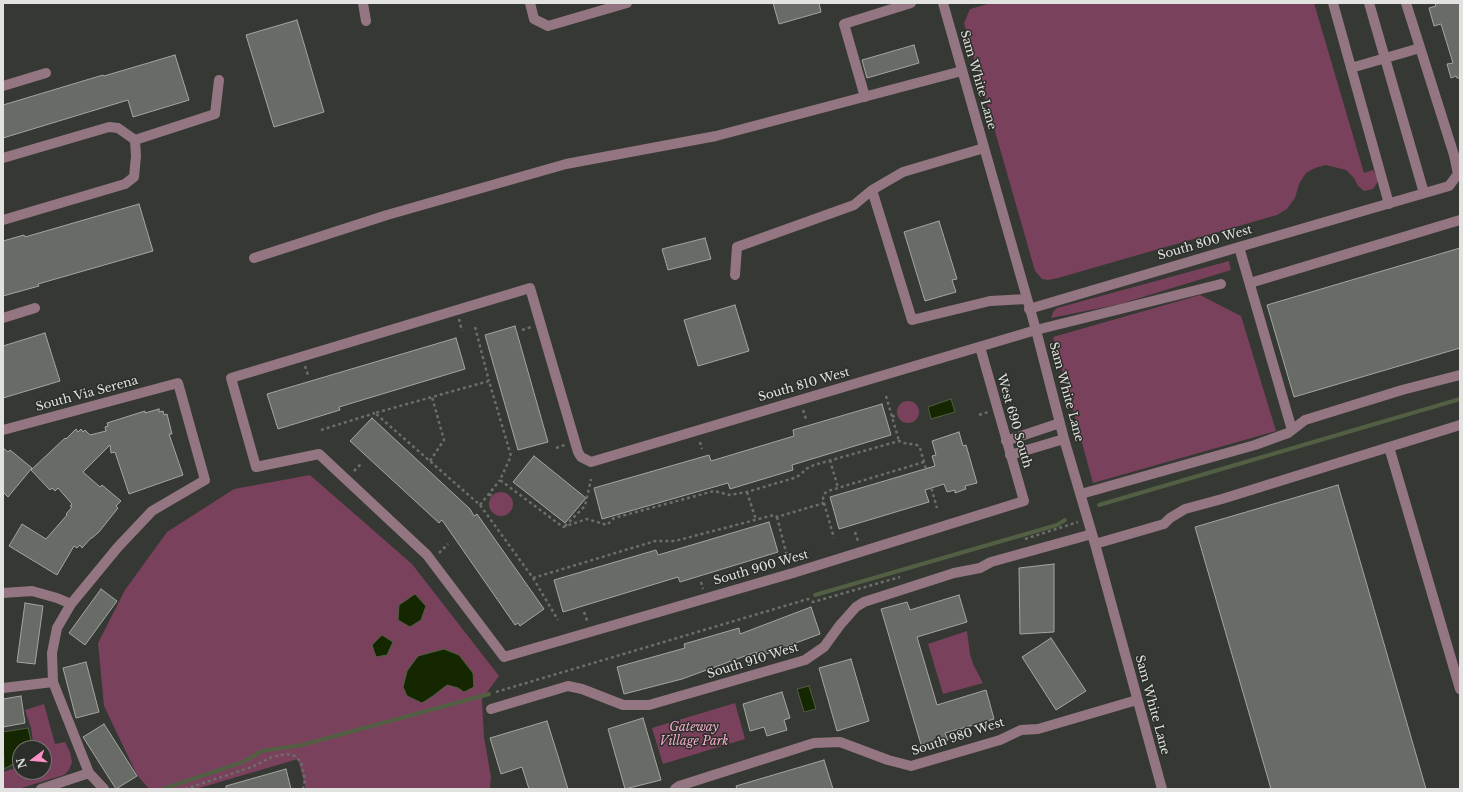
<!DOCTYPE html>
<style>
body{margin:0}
#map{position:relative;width:1463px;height:792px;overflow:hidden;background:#353833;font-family:"Libre Baskerville",serif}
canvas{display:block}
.frame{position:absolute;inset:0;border:4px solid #e2e3e0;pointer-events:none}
.north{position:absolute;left:12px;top:740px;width:40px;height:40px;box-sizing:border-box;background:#2b2e29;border:1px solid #747672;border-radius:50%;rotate:254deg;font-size:11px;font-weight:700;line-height:16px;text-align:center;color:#e2e3e0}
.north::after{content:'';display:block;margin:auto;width:14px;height:18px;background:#fc8fc3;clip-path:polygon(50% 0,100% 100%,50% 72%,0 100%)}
</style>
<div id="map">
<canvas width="1463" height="792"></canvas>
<div class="frame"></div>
<div class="north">N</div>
</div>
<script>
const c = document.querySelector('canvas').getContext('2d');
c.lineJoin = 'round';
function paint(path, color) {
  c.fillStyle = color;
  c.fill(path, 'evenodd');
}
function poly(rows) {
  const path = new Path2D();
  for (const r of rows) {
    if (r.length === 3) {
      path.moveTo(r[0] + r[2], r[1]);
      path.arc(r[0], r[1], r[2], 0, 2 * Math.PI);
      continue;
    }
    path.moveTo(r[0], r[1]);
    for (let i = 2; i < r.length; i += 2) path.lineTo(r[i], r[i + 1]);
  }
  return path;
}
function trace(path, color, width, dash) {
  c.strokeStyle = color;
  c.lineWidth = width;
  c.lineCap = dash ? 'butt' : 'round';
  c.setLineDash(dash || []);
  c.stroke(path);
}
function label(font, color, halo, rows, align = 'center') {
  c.font = font + ' "Libre Baskerville",serif';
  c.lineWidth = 3;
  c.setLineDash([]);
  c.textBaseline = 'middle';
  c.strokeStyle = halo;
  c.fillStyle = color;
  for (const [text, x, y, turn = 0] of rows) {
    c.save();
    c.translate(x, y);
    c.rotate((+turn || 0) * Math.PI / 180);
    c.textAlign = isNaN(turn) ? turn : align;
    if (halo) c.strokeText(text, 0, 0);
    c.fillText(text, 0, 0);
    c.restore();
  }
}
paint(poly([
 [991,3,1314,3,1364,173,1373,170,1377,176,1377,183,1373,189,1364,191,1358,186,1354,178,1346,170,1326,165,1315,168,1306,173,1299,184,1295,198,1287,209,1277,215,1058,278,1048,280,1042,279,1035,271,964,23,970,9],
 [1229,261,1231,270,1120,304,1051,318,1053,312,1057,308],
 [1200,295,1241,316,1276,431,1093,483,1053,337],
 [908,412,11],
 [310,475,412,564,499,676,482,699,484,737,491,777,490,789,306,789,298,759,196,789,149,789,137,775,104,706,98,643,125,590,167,532,234,489],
 [501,504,12],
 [967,631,970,654,973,664,983,683,943,694,928,644],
 [735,703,745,739,663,764,652,728],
 [44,704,55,744,65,742,70,752,72,762,69,770,64,775,18,789,3,789,3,772,16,768,20,764,20,772,44,772,44,748,34,748,31,728,25,710]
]), '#79415c');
const water = poly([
 [951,399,955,412,931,419,928,407,951,399],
 [415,594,426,606,421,620,410,627,398,620,399,605,415,594],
 [382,635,393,642,387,655,376,657,372,645,382,635],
 [444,649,459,655,473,673,474,687,464,692,458,688,447,685,433,696,422,703,407,696,403,687,407,671,418,656,444,649],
 [809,686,816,709,804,712,797,689,809,686],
 [28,728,32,745,30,748,20,748,20,758,15,763,4,769,3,732,28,728]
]);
paint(water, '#142700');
trace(water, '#525f43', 1);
trace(poly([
 [1099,505,1460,399],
 [815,595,1057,525,1065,520],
 [163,789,243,762,262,751,302,745,489,694]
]), '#525f43', 4);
const building = poly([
 [773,3,819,3,821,12,779,24,773,3],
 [1435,3,1460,3,1460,78,1457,78,1456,76,1451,78,1447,64,1453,63,1441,24,1434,26,1429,8,1436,6,1435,3],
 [297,20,324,112,274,127,246,35,297,20],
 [914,45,919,63,867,78,862,60,914,45],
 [175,55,189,100,133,117,128,100,3,138,3,105,103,75,104,76,175,55],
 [139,204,153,251,38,284,39,286,3,296,3,241,24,235,25,237,139,204],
 [939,221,957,279,952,280,956,292,925,301,904,232,939,221],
 [705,238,711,259,668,270,662,249,705,238],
 [1460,248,1460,348,1294,397,1267,305,1460,248],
 [735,305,749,351,698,366,684,320,735,305],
 [515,326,548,442,518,450,485,335,515,326],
 [45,333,60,381,3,398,3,346,45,333],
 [456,338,465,369,339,407,340,410,278,429,267,394,456,338],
 [882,404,891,435,792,465,793,470,730,489,728,483,602,519,594,488,709,455,711,461,794,436,793,430,882,404],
 [159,409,159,412,163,411,164,415,167,414,172,434,169,434,183,475,129,494,115,452,111,453,110,445,83,472,100,487,102,485,121,501,116,506,118,508,99,532,92,538,91,538,82,548,80,545,77,548,74,546,57,575,9,546,22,524,46,539,67,515,66,514,72,507,70,506,72,504,58,488,55,491,52,488,50,490,31,470,65,438,66,439,76,429,78,432,81,429,83,432,85,430,90,435,106,431,105,427,108,426,107,423,145,411,145,413,159,409],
 [372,418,470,509,474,516,477,514,544,609,520,626,518,623,515,625,442,520,439,523,350,441,372,418],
 [959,432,963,446,966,445,977,483,965,486,966,489,955,493,955,490,947,492,944,484,925,490,929,502,839,529,830,497,935,466,932,456,936,455,932,441,959,432],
 [3,448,8,452,10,450,32,468,8,497,3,492,3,448],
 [534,456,586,498,565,523,513,482,534,456],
 [1338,485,1426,789,1271,789,1195,527,1338,485],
 [769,522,778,552,680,582,678,577,563,612,554,580,656,550,658,555,769,522],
 [1054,564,1054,632,1020,634,1019,568,1054,564],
 [101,589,117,601,85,645,69,633,101,589],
 [959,595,967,622,917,637,937,705,986,690,994,719,945,733,948,740,922,748,881,609,907,602,910,610,959,595],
 [25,603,43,606,35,664,17,662,25,603],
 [811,607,820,634,758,657,756,652,682,679,624,694,617,667,685,648,684,644,739,628,740,634,811,607],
 [1051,638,1086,691,1056,710,1022,657,1051,638],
 [851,659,869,721,837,731,819,668,851,659],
 [86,662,99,712,76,718,63,668,86,662],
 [782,692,790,718,784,720,787,730,767,736,764,727,750,731,743,704,782,692],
 [21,696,25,723,3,727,3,699,21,696],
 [643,718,661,780,625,789,608,729,643,718],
 [547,721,558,756,568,789,529,789,522,767,501,774,490,738,547,721],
 [104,724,137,776,116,789,83,737,104,724],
 [824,760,833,789,737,789,736,786,824,760],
 [286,769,291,789,226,789,226,786,286,769]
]);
paint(building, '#686b66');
trace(building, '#a3a6a1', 1);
trace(poly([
 [459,319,462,331],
 [475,327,489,381],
 [522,330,531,327],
 [305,366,308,375],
 [886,396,899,441],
 [803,410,806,419],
 [979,415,988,412],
 [892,417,896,415],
 [321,430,375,413],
 [700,442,702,449],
 [556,448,565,445],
 [830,460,838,488],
 [430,461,444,440,432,397],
 [924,462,828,491,825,493,823,498,824,503,777,517,774,515,675,541,655,541,533,578,480,505,375,413,489,381,511,456,500,480,563,527,587,519,607,525,614,518,714,491,730,495,747,492,794,478,800,475,806,469,814,465,899,441,904,443,917,445,920,448,924,462,937,508],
 [354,471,361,464],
 [747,492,756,520],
 [489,494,492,496],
 [824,503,834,538],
 [480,505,500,480],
 [777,517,787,556],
 [565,526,585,506,591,479],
 [855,532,858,541],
 [1025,539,1078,522],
 [439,553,448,544],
 [533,578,558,620],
 [701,582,703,589],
 [584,612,588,623],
 [496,692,808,599,813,602,900,577],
 [185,789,252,767,272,757,287,754,295,756,301,762,305,780,303,789]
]), '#6b6e69', 2.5, [3, 3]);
trace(poly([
 [363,3,366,21],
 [530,3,534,19,548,26,627,3],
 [943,3,1036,330,1064,439,1095,544,1162,789],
 [1333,3,1389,204],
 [1369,3,1424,193],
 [1351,68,1420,48],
 [3,86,46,73],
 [865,97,844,24,911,3],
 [135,140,215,114,219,80],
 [984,148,903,172,872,190,912,320,990,301,1026,299],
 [3,158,109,127,118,128,135,140,136,156,134,177,125,184,3,220],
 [1239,247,1292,430],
 [254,258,387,215,566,164,716,136,962,71],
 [735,275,737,247,854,205,872,190],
 [1250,283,1460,220],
 [1029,309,1239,247,1449,186,1458,174,1454,155,1406,3],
 [3,318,35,308],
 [980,347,1024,501,793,573,504,657,427,555,319,454,256,467,231,378,530,288,578,452,581,457,591,462,1036,330,1221,284],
 [3,430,178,383,205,480,152,511,118,547,71,604,57,628,52,653,53,682,89,773,104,789],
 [1006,441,1060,423],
 [1389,447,1460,689],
 [1010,455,1064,439],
 [1081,494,1255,445,1288,433,1305,420,1402,390,1460,375],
 [1095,544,1164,524,1170,518,1185,509,1222,499,1460,425],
 [3,593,32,591,57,598,71,604],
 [3,688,53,682],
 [491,709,568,686,582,689,623,705,649,705,805,660,824,647,840,625,856,607,864,602,954,573,980,568,991,562,1092,534],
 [41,789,89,773],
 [675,789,679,786,814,743,840,742,888,760,911,766,1000,740,1021,730,1038,729,1137,700]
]), '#937682', 10);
label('12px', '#e2e3e0', '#2b2e29', [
 ["Sam White Lane",978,80,74],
 ["South 800 West",1205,243,-16],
 ["South 810 West",804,385,-16],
 ["Sam White Lane",1066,392,75],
 ["South Via Serena",87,394,-15],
 ["West 690 South",1014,421,74],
 ["South 900 West",761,568,-16],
 ["South 910 West",753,661,-17],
 ["Sam White Lane",1152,705,75],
 ["South 980 West",958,737,-18]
]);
label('italic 12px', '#f6accd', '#2b2e29', [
 ["Gateway",694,728],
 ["Village Park",694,742]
]);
</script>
